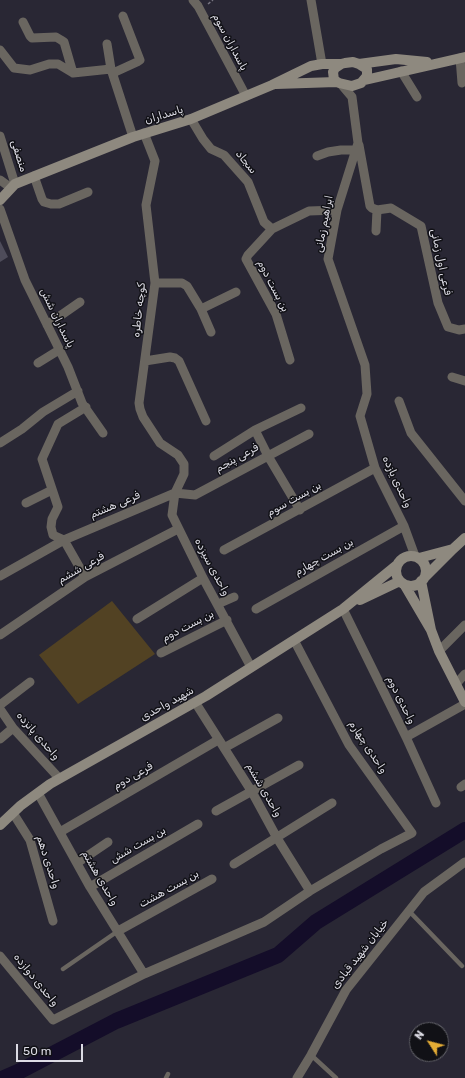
<!DOCTYPE html>
<meta charset="utf-8">
<style>
body{margin:0}
#map{position:relative;width:465px;height:1078px;overflow:hidden;background:#292734;font-family:Rubik,sans-serif}
canvas{display:block}
.north{position:absolute;left:409px;top:1022px;width:40px;height:40px;box-sizing:border-box;background:#111116;border:1px solid #626268;border-radius:50%;rotate:306deg;font-size:11px;font-weight:700;line-height:16px;text-align:center;color:#dcdbe4}
.north::after{content:'';display:block;margin:auto;width:14px;height:18px;background:#e5ad35;clip-path:polygon(50% 0,100% 100%,50% 72%,0 100%)}
.scale{position:absolute;left:16px;top:1044px;width:67px;height:18px;box-sizing:border-box;border:2px solid #dcdbe4;border-top:0;padding-left:5px;font-size:12px;line-height:14px;white-space:nowrap;color:#dcdbe4;-webkit-text-stroke:3px #111116;paint-order:stroke}
</style>
<div id="map">
<canvas width="465" height="1078"></canvas>
<div class="north">N</div>
<div class="scale">50 m</div>
</div>
<script>
const c = document.querySelector('canvas').getContext('2d');
c.lineJoin = 'round';
function paint(path, color) {
  c.fillStyle = color;
  c.fill(path, 'evenodd');
}
function poly(rows) {
  const path = new Path2D();
  for (const r of rows) {
    if (r.length === 3) {
      path.moveTo(r[0] + r[2], r[1]);
      path.arc(r[0], r[1], r[2], 0, 2 * Math.PI);
      continue;
    }
    path.moveTo(r[0], r[1]);
    for (let i = 2; i < r.length; i += 2) path.lineTo(r[i], r[i + 1]);
  }
  return path;
}
function trace(path, color, width, dash) {
  c.strokeStyle = color;
  c.lineWidth = width;
  c.lineCap = dash ? 'butt' : 'round';
  c.setLineDash(dash || []);
  c.stroke(path);
}
function label(font, color, halo, rows, align = 'center') {
  c.font = font + ' Rubik,Cairo,sans-serif';
  c.lineWidth = 3;
  c.setLineDash([]);
  c.textBaseline = 'middle';
  c.strokeStyle = halo;
  c.fillStyle = color;
  for (const [text, x, y, turn = 0] of rows) {
    c.save();
    c.translate(x, y);
    c.rotate((+turn || 0) * Math.PI / 180);
    c.textAlign = isNaN(turn) ? turn : align;
    if (halo) c.strokeText(text, 0, 0);
    c.fillText(text, 0, 0);
    c.restore();
  }
}
paint(poly([
 [112,601,155,654,78,704,39,655]
]), '#524223');
trace(poly([
 [4,1078,20,1071,116,1021,278,955,316,922,465,830]
]), '#140d29', 16);
paint(poly([
 [0,241,8,257,0,262]
]), '#4e4c5a');
trace(poly([
 [208,4,213,0]
]), '#787682', 1.5, [3, 2]);
trace(poly([
 [409,911,462,966],
 [63,969,118,931],
 [311,1055,336,1078],
 [166,1078,168,1074]
]), '#6a6660', 4.5);
trace(poly([
 [193,0,198,6,246,96],
 [311,0,322,64],
 [23,22,30,36,32,38,56,37,61,40,64,42,73,73],
 [107,44,111,69],
 [0,50,14,68,30,70,49,64,58,64,73,73,111,69,133,137],
 [460,58,462,83],
 [401,71,417,97],
 [113,73,137,62,140,60,123,16],
 [341,84,352,97,358,143,337,210,328,259,365,365,367,394,360,416,375,468,404,526,415,556],
 [191,119,203,139,211,149,224,155,248,182,264,222,272,229],
 [144,133,155,161,146,205,155,283,139,403,140,409,143,417,160,443,178,455,184,464,184,474,175,493,172,515,203,578,251,667],
 [0,136,15,184],
 [359,145,370,206,372,208,377,210,391,208,421,226,438,303,448,327,459,330,465,329],
 [317,156,328,152,341,150,356,150],
 [34,176,42,199,44,202,51,204,59,204,88,192],
 [0,180,11,188],
 [0,209,25,280,68,367,82,403,103,433],
 [376,231,377,210],
 [155,283,182,283,187,286,201,309,211,332],
 [201,309,236,292],
 [47,325,80,302],
 [290,360,276,314,246,259,248,255,272,229,309,211,337,210],
 [145,361,170,357,175,358,179,361,206,421],
 [38,363,59,350],
 [452,377,465,381],
 [399,401,411,433,465,501],
 [255,430,268,456,300,510],
 [0,443,22,429,43,412,78,391],
 [214,456,255,430,301,408],
 [26,503,52,490],
 [224,550,375,468],
 [0,576,64,540,175,493,195,495,268,456,309,434],
 [85,577,64,540,53,535,51,527,52,519,58,507,42,459,58,424,86,407],
 [218,604,234,597],
 [256,609,404,526],
 [343,609,406,737,436,803],
 [137,619,203,578],
 [0,635,85,577,178,529],
 [439,651,465,625],
 [161,653,227,620],
 [456,684,465,674],
 [195,702,252,792,277,838,310,891],
 [0,705,30,682],
 [0,709,13,728,59,778],
 [406,737,465,704],
 [0,739,13,728],
 [224,748,278,718],
 [461,787,465,784],
 [38,793,90,887,144,974],
 [216,811,299,765],
 [13,813,30,840,53,921],
 [60,832,218,740],
 [77,863,108,842],
 [234,864,332,803],
 [90,887,198,824],
 [118,931,212,879],
 [0,956,53,1020,144,974,264,922,310,891,381,849,412,833,349,745,294,640],
 [297,1078,311,1055,346,990,424,892,465,862]
]), '#6a6660', 9);
trace(poly([
 [359,64,396,59,427,62],
 [365,80,465,57],
 [276,84,336,82],
 [0,200,15,184,133,137,191,119,272,85,311,66,322,64,341,64,345,63,353,62,359,64,367,69,367,76,361,83,352,86,339,83,334,80,333,72,335,68,341,64],
 [453,549,465,538],
 [411,571,15],
 [419,558,453,549,424,578],
 [404,584,431,630,421,581],
 [360,600,400,581],
 [431,630,439,651,465,702],
 [0,825,20,806,50,784,206,696,343,609,397,565]
]), '#8e897f', 10);
label('11px', '#dcdbe4', '#111116', [
 ["پاسداران سوم",230,42,62],
 ["پاسداران",164,115,-17],
 ["منصفی",19,156,73],
 ["سجاد",246,162,51],
 ["ابراهیم زمانی",324,224,-79],
 ["فرعی اول زمانی",441,262,78],
 ["بن بست دوم",273,286,63],
 ["كوچه خاطره",139,310,-84],
 ["پاسداران شش",57,318,64],
 ["فرعی پنجم",237,458,-29],
 ["واحدی یازده",397,482,65],
 ["بن بست سوم",294,499,-29],
 ["فرعی هشتم",115,505,-23],
 ["بن بست چهارم",324,557,-29],
 ["واحدی سیزده",212,567,62],
 ["فرعی ششم",81,568,-30],
 ["بن بست دوم",188,626,-27],
 ["واحدی دوم",401,700,64],
 ["شهید واحدی",167,704,-29],
 ["واحدی پانزده",38,736,49],
 ["واحدی چهارم",368,747,57],
 ["فرعی دوم",133,776,-30],
 ["واحدی ششم",264,790,60],
 ["بن بست شش",138,845,-30],
 ["واحدی دهم",48,862,72],
 ["واحدی هشتم",100,878,60],
 ["بن بست هشت",169,889,-29],
 ["خیابان شهید قبادی",360,954,-52],
 ["واحدی دوازده",36,980,51]
]);
</script>
